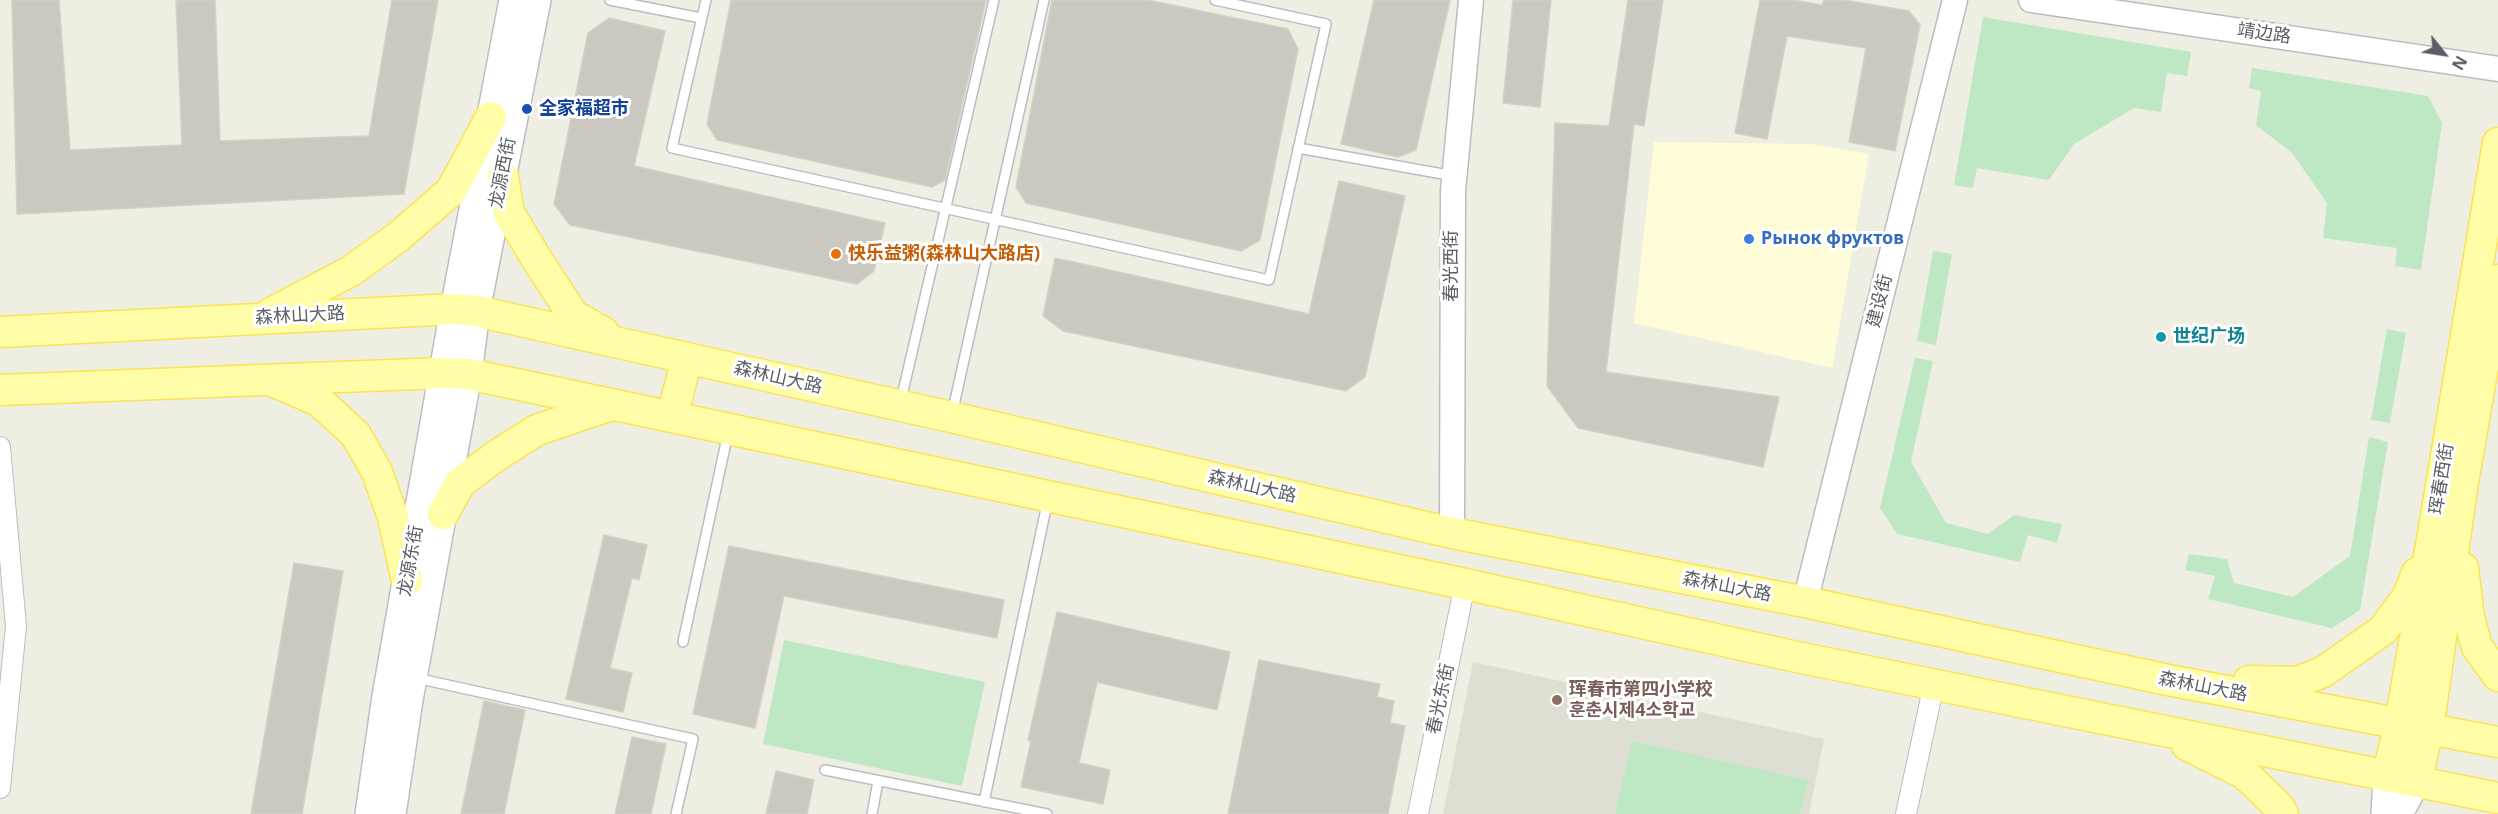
<!DOCTYPE html>
<meta charset="utf-8">
<style>
body{margin:0}
#map{position:relative;width:2498px;height:814px;overflow:hidden;background:#efeee3;font-family:"Noto Sans",sans-serif}
canvas{display:block}
.north{position:absolute;left:2414px;top:24px;width:60px;height:60px;-webkit-text-stroke:4px #fff;paint-order:stroke;rotate:120deg;font-size:16px;font-weight:700;line-height:24px;text-align:center;color:#5b5e65}
.north::after{content:'';display:block;margin:auto;width:21px;height:27px;background:#5b5e65;clip-path:polygon(50% 0,100% 100%,50% 72%,0 100%)}
</style>
<div id="map">
<canvas width="2498" height="814"></canvas>
<div class="north">N</div>
</div>
<script>
const c = document.querySelector('canvas').getContext('2d');
c.lineJoin = 'round';
function paint(path, color) {
  c.fillStyle = color;
  c.fill(path, 'evenodd');
}
function poly(rows) {
  const path = new Path2D();
  for (const r of rows) {
    path.moveTo(r[0], r[1]);
    for (let i = 2; i < r.length; i += 2) path.lineTo(r[i], r[i + 1]);
  }
  return path;
}
function trace(path, color, width, dash) {
  c.strokeStyle = color;
  c.lineWidth = width;
  c.lineCap = dash ? 'butt' : 'round';
  c.setLineDash(dash || []);
  c.stroke(path);
}
function label(font, color, halo, rows, align = 'center') {
  c.font = font + ' "Noto Sans","Noto Sans SC","Noto Sans KR",sans-serif';
  c.lineWidth = 6;
  c.setLineDash([]);
  c.textBaseline = 'middle';
  c.strokeStyle = halo;
  c.fillStyle = color;
  for (const [text, x, y, turn = 0] of rows) {
    c.save();
    c.translate(x, y);
    c.rotate((+turn || 0) * Math.PI / 180);
    c.textAlign = isNaN(turn) ? turn : align;
    if (halo) c.strokeText(text, 0, 0);
    c.fillText(text, 0, 0);
    c.restore();
  }
}
paint(poly([
 [1654,142,1810,144,1869,154,1832,368,1634,323]
]), '#fffcd8');
paint(poly([
 [1473,662,1824,739,1809,814,1443,814]
]), '#dfded2');
paint(poly([
 [1983,17,2191,52,2187,76,2167,73,2161,112,2134,108,2074,144,2049,180,1977,168,1973,188,1954,185],
 [2252,68,2428,96,2442,123,2421,270,2395,266,2397,248,2323,238,2327,203,2292,153,2256,125,2261,91,2249,88],
 [1933,251,1952,254,1936,345,1917,341],
 [2387,329,2406,333,2390,423,2371,420],
 [1915,358,1933,361,1911,462,1946,523,1988,534,2014,515,2062,524,2057,543,2028,535,2020,562,1897,534,1880,508],
 [2369,437,2388,442,2360,610,2332,628,2208,599,2215,576,2185,570,2189,554,2227,559,2234,583,2293,597,2350,556],
 [784,640,985,682,962,786,763,744],
 [1632,741,1808,780,1800,814,1615,814]
]), '#bee8c4');
const building = poly([
 [12,0,59,0,70,150,182,145,176,0,215,0,220,141,369,136,392,0,438,0,404,194,17,214,12,0],
 [731,0,986,0,945,180,932,187,717,140,707,124,731,0],
 [1052,0,1148,0,1288,29,1298,49,1260,240,1241,251,1026,203,1016,187,1052,0],
 [1374,0,1450,0,1416,150,1398,157,1341,144,1374,0],
 [1513,0,1551,0,1540,107,1503,103,1513,0],
 [1628,0,1663,0,1644,126,1634,124,1606,372,1779,397,1763,467,1578,428,1547,386,1555,123,1609,126,1628,0],
 [1760,0,1793,0,1822,5,1824,0,1844,0,1909,11,1920,25,1895,151,1849,142,1866,48,1787,36,1767,139,1735,133,1760,0],
 [609,18,665,31,634,166,885,223,874,271,857,284,570,225,554,204,588,33,609,18],
 [1339,181,1405,196,1365,377,1346,391,1063,331,1043,316,1055,258,1309,314,1339,181],
 [604,535,647,545,639,580,632,578,610,668,632,673,623,712,566,699,604,535],
 [729,546,1004,600,997,638,784,596,755,728,693,714,729,546],
 [294,563,343,571,302,814,251,814,294,563],
 [1057,612,1230,652,1217,710,1097,682,1079,763,1110,770,1103,804,1021,787,1031,741,1028,740,1057,612],
 [1259,660,1380,684,1377,697,1394,701,1390,723,1405,726,1388,814,1228,814,1259,660],
 [484,701,525,710,504,814,461,814,484,701],
 [632,737,666,744,651,814,615,814,632,737],
 [776,771,814,780,807,814,766,814,776,771]
]);
paint(building, '#cac8c0');
trace(building, '#d4d1c1', 1.5);
const service = poly([
 [610,0,701,18],
 [706,0,672,148,1269,280,1326,24,1215,0],
 [1298,148,1454,176],
 [901,400,994,0],
 [952,414,1044,0],
 [683,642,728,433],
 [416,678,693,739,676,814],
 [825,770,1047,814],
 [984,802,1048,499],
 [872,814,878,781]
]);
const minor = poly([
 [0,447,16,626,0,788],
 [1418,814,1465,584],
 [1906,814,1934,684]
]);
const tertiary = poly([
 [2031,0,2498,69],
 [1452,533,1453,191,1471,0],
 [1805,602,1955,0]
]);
const secondary = poly([
 [369,814,386,696,454,309,513,0],
 [392,814,409,700,468,374,476,311,537,0],
 [2385,814,2387,777],
 [2399,814,2416,782]
]);
const primary = poly([
 [503,177,509,213,536,258,573,315,603,332],
 [271,313,351,271,398,237,451,191,491,117],
 [0,332,454,309,476,311,951,417,1452,533,1805,602,2168,680,2498,742],
 [275,382,319,401,356,435,377,472,393,517,407,581],
 [0,390,444,373,468,374,1465,584,1797,657,2498,798],
 [672,417,687,358],
 [443,514,460,483,496,456,537,430,611,405],
 [2463,568,2469,618,2477,647,2498,676],
 [2249,681,2297,682,2323,672,2383,630,2408,596,2417,573],
 [2187,745,2245,774,2279,807,2283,814],
 [2387,777,2400,724,2434,528,2498,143],
 [2416,782,2428,730,2462,488,2498,280]
]);
trace(service, '#bbbcc3', 12);
trace(minor, '#bbbcc3', 22);
trace(tertiary, '#bbbcc3', 27);
trace(secondary, '#bcbec6', 30);
trace(primary, '#fbe351', 33);
trace(service, '#fff', 9);
trace(minor, '#fff', 20);
trace(tertiary, '#fff', 24);
trace(secondary, '#fff', 27);
trace(primary, '#fffda8', 30);
for (const [x, y, r, color] of [
 [527,109,6,"#1a4fb4"],
 [1749,239,6,"#3f7fe0"],
 [836,254,6,"#e8710a"],
 [2161,337,6,"#0f9aa8"],
 [1557,700,6,"#8d6e63"]
]) {
  const dot = new Path2D();
  dot.arc(x, y, r, 0, 2 * Math.PI);
  c.fillStyle = color;
  c.fill(dot);
  trace(dot, '#fff', 2);
}
label('18px', '#5b5e65', '#fff', [
 ["靖边路",2264,34,8],
 ["龙源西街",503,173,-79],
 ["春光西街",1452,266,-90],
 ["建设街",1880,301,-76],
 ["森林山大路",300,316,-3],
 ["森林山大路",778,378,13],
 ["珲春西街",2442,479,-81],
 ["森林山大路",1252,487,13],
 ["龙源东街",411,561,-80],
 ["森林山大路",1727,587,11],
 ["森林山大路",2203,687,11],
 ["春光东街",1441,699,-78]
]);
label('bold 18px', '#164399', '#fff', [
 ["全家福超市",539,109]
], 'left');
label('bold 18px', '#366cbe', '#fff', [
 ["Рынок фруктов",1761,239]
], 'left');
label('bold 18px', '#c56008', '#fff', [
 ["快乐益粥(森林山大路店)",848,254]
], 'left');
label('bold 18px', '#0d838f', '#fff', [
 ["世纪广场",2173,337]
], 'left');
label('bold 18px', '#785e54', '#fff', [
 ["珲春市第四小学校",1569,690],
 ["훈춘시제4소학교",1569,711]
], 'left');
</script>
